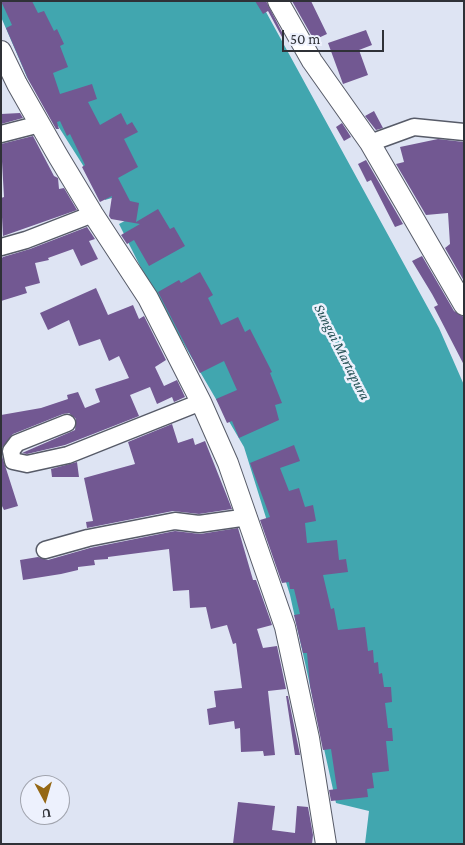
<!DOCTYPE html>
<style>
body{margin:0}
#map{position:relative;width:465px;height:845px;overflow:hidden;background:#dee4f3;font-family:"Crimson Pro",serif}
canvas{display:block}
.frame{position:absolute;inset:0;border:2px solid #2f3137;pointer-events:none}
.north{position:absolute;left:20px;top:775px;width:50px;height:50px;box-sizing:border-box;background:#edf1fd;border:1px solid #a1a4ae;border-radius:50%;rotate:174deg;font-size:14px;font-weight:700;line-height:20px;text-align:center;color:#2f3137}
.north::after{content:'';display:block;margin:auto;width:18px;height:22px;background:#956815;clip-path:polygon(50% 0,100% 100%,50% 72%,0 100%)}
.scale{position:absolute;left:282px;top:30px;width:102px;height:22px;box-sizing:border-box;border:2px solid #2f3137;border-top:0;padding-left:6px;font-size:15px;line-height:18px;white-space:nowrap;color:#2f3137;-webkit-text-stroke:4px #edf1fd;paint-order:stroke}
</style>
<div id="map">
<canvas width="465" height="845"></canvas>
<div class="frame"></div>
<div class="north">U</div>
<div class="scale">50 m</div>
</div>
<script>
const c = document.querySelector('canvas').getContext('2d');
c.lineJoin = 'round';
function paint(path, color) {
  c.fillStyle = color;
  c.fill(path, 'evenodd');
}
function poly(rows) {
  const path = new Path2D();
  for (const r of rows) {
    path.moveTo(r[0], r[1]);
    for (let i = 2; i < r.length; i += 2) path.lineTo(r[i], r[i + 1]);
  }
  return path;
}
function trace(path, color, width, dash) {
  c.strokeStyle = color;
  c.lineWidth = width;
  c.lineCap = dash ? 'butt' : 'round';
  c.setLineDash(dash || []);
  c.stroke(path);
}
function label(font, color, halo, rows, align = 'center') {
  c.font = font + ' "Crimson Pro",serif';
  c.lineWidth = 5;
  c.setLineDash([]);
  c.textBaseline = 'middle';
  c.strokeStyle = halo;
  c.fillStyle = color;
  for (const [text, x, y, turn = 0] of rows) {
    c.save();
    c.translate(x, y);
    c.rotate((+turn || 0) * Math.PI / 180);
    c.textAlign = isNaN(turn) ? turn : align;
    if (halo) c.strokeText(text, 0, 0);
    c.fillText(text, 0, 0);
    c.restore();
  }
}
paint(poly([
 [1,1,260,1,439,328,464,385,464,844,365,844,369,811,336,803,290,595,244,447,151,288,119,224,136,215,125,194,105,200,27,77,1,17]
]), '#41a6af');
paint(poly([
 [1,1,32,1,38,13,44,11,54,31,57,29,64,44,60,46,68,67,53,73,60,94,92,84,97,99,88,102,100,125,121,113,127,125,132,122,138,132,124,139,138,167,118,178,130,201,139,203,136,222,158,209,170,229,174,227,185,246,149,266,134,240,127,244,121,235,140,224,111,219,109,216,112,196,100,202,82,167,85,165,70,134,67,136,60,121,57,122,59,129,56,129,28,79,6,28,12,25],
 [255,1,266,1,284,36,282,37,268,11,263,14],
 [292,1,311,1,327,34,314,40],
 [366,30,372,45,359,50,368,75,343,84,328,43],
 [374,111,383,128,376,130,365,116],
 [20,113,23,118,1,124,1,114],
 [342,123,351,137,344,141,336,127],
 [33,136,54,176,58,178,59,189,64,188,77,210,3,236,1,198,4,197,1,144],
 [438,139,464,142,464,281,445,248,450,244,448,213,426,215,396,164,404,162,400,147],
 [366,160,403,224,395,227,371,180,367,182,358,164],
 [87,227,95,239,89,241,98,259,81,266,73,249,48,258,49,260,35,263,40,283,25,287,27,293,1,301,1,259,3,257,30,249],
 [422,256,454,311,464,317,464,365,434,307,438,305,432,294,412,261],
 [200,272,213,295,208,298,221,325,238,317,245,332,250,329,272,372,270,373,282,403,275,405,279,420,239,438,232,421,227,423,216,399,237,390,224,361,200,373,158,292,179,280,181,283],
 [96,288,108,315,133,305,139,319,144,316,166,360,155,367,164,386,177,380,185,397,174,402,172,397,157,404,150,387,130,395,139,416,65,445,27,454,22,453,75,430,76,419,69,413,63,414,13,434,1,449,1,415,41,408,68,399,67,395,78,392,85,408,100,402,95,389,129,378,119,356,109,361,100,339,79,346,69,320,48,330,40,313],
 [172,424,178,443,193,438,195,445,205,441,232,509,199,514,173,511,87,528,86,522,93,521,84,478,135,464,128,442],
 [294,445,300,461,280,468,289,491,299,488,305,507,313,505,316,521,305,523,307,543,337,540,339,560,346,559,348,572,323,575,331,609,334,608,338,630,365,627,368,651,373,650,374,663,378,662,379,674,382,673,384,687,391,687,392,702,385,703,388,728,392,728,393,741,386,741,389,771,372,773,374,788,367,789,368,797,331,801,329,790,337,789,331,749,323,750,310,686,307,653,303,653,294,615,300,614,294,589,290,589,289,582,282,583,260,520,270,517,250,463],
 [1,453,18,506,4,510,1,504],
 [77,462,79,477,52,477,51,469],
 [238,528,253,580,256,580,272,625,257,629,263,648,277,646,286,689,268,691,275,755,264,756,263,751,241,752,240,728,235,729,234,721,209,725,207,709,216,707,214,691,242,688,236,643,233,644,227,625,211,629,206,607,190,608,189,590,173,591,169,549,108,557,108,559,94,560,95,565,78,567,78,570,61,574,23,580,20,560,38,557,48,560,90,548,175,531,200,534],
 [286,696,288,696,300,755,295,755],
 [238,802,275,806,272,830,295,833,297,806,308,807,313,835,312,844,233,844]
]), '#725892');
const minor = poly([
 [1,134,40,124],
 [370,143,414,127,464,132],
 [1,247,26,240,93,214],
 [67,423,17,443,11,451,13,461,27,464,68,455,201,402],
 [45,550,88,538,175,521,199,524,248,517]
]);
const tertiary = poly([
 [278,1,312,61,370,143,464,305],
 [1,51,17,84,58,156,93,214,148,298,201,402,228,463,285,627,309,738,326,844]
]);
trace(minor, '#575b68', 19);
trace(tertiary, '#575b68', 22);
trace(minor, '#fff', 16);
trace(tertiary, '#fff', 20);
label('italic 15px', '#265256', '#edf1fd', [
 ["Sungai Martapura",342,352,63]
]);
</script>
